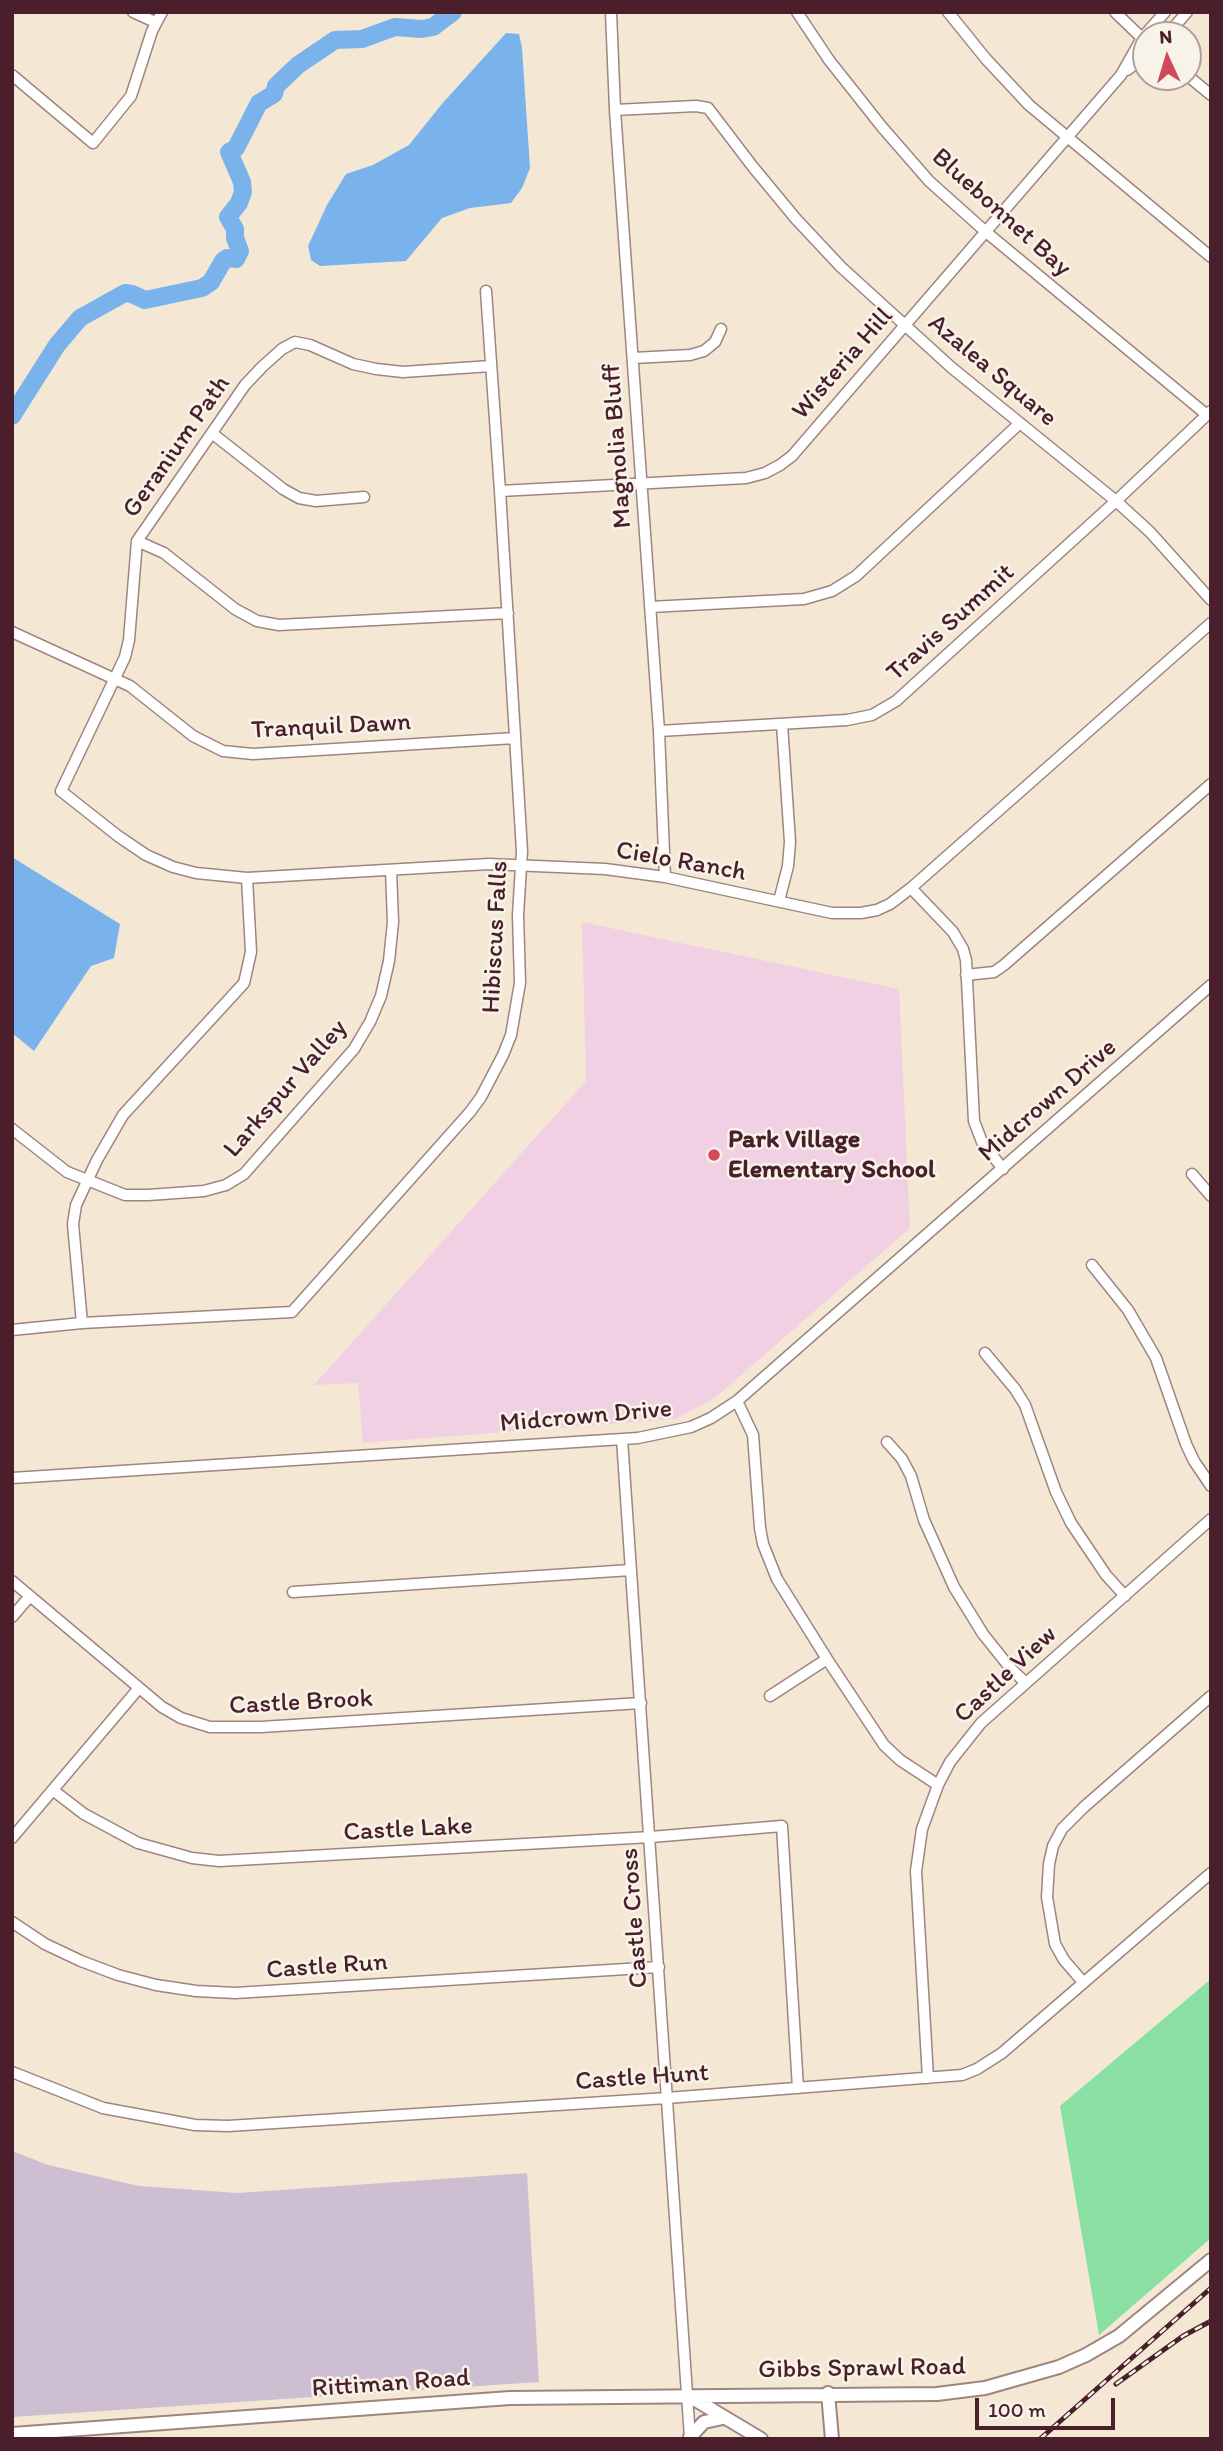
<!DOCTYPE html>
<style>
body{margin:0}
#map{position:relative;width:1223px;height:2451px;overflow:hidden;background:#f4e8d4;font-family:Itim,sans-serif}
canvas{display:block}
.frame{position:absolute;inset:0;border:14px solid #4a1f2b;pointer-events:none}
.north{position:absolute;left:1132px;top:21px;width:70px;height:70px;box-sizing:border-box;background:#f7f3e8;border:2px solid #b29e9c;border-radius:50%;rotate:356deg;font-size:19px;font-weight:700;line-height:28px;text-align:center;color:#4a1f2b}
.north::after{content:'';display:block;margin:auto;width:24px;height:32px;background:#d1495b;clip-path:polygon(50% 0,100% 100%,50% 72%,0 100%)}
.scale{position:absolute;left:975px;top:2398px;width:140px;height:32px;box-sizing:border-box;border:4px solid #4a1f2b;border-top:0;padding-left:9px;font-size:21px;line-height:24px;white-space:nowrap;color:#4a1f2b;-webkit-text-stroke:5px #f7f3e8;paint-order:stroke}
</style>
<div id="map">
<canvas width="1223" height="2451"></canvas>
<div class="frame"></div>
<div class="north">N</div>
<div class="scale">100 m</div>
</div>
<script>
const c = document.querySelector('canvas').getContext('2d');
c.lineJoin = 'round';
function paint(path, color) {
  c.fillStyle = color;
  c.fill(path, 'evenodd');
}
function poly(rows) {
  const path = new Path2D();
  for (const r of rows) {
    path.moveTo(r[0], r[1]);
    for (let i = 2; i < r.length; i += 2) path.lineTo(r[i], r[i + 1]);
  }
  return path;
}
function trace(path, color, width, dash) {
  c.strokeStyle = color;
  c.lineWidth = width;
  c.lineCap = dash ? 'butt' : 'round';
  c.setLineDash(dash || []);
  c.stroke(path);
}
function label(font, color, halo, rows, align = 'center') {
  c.font = font + ' Itim,sans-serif';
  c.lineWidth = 5;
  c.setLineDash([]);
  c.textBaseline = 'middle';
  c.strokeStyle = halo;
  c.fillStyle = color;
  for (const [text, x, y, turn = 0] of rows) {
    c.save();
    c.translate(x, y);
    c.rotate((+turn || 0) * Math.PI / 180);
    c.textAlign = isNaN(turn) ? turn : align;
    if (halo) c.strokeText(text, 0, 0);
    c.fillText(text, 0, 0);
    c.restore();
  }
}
paint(poly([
 [582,922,899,989,910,1228,716,1397,676,1419,363,1443,358,1383,314,1385,586,1081]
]), '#f1d0e3');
paint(poly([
 [12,2151,48,2165,139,2186,238,2193,527,2173,539,2382,12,2417]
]), '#cebed1');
paint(poly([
 [1211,1979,1211,2238,1099,2335,1060,2106]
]), '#8adfa2');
paint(poly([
 [506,33,519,34,522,48,530,168,522,188,511,203,470,208,442,218,406,261,320,266,311,260,308,246,327,205,346,174,373,165,409,145,441,105],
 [12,857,120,924,114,958,91,966,34,1051,12,1033]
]), '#7ab3eb');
trace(poly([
 [12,416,57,345,80,318,125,293,132,294,145,300,202,288,211,282,223,261,227,258,236,259,240,251,235,238,235,229,228,217,239,203,243,192,242,182,229,152,236,148,259,103,274,94,276,86,298,65,335,40,362,39,395,27,422,29,433,27,453,12]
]), '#7ab3eb', 18);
const minor = poly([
 [133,12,155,22],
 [611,12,615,110,659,731,665,877],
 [797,12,829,60,882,127,929,181,986,232,1207,415],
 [948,12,986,59,1029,105,1211,257],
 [1115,12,1145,41],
 [1167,35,1187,12],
 [1127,70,1146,56],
 [12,75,93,143,131,96,152,31,162,12],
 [1188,76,1211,95],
 [615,110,696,106,708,108,753,167,796,219,841,267,952,368,1116,501,1150,532,1211,600],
 [633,358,690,355,704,351,715,342,721,329],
 [491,366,403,372,376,369,353,364,310,345,295,342,282,349,262,367,245,385,137,541,129,640,125,657,61,791,118,836,146,855,173,867,196,873,247,878,489,864,605,869,665,877,832,913,861,913,877,910,890,904,911,888,1211,623],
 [213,434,283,489,299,498,316,501,364,497],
 [500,491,746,478,765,473,780,465,792,456,1121,75,1142,38,1165,12],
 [137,541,164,553,235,609,257,621,279,625,508,613],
 [650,607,804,599,832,591,856,576,1020,423],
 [12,632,130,686,193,736,223,751,253,754,515,738],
 [659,731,847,720,872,715,896,701,1116,501,1211,411],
 [911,888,953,932,963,949,966,960,974,1121,982,1142,1003,1169],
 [779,901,788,866,790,842,782,724],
 [966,975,994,972,1004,965,1211,784],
 [12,1129,67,1172,125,1195,148,1195,204,1191,226,1185,244,1174,354,1049,370,1022,381,996,389,961,393,922,391,870],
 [1192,1174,1211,1196],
 [1092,1265,1128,1310,1156,1358,1186,1444,1194,1461,1211,1486],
 [82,1323,73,1224,76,1205,97,1160,123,1115,244,983,251,952,247,878],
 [12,1330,82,1323,292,1312,470,1112,481,1097,503,1055,511,1035,520,983,518,915,522,851,500,491,486,291],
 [985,1353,1015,1389,1025,1405,1056,1492,1071,1523,1106,1575,1125,1596],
 [737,1401,753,1435,760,1528,763,1544,777,1579,827,1659,884,1745,900,1760,938,1785],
 [622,1439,690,2438],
 [887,1442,902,1459,911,1476,924,1520,954,1587,983,1634,1011,1669,1026,1683],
 [12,1478,638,1438,691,1427,711,1418,737,1401,1211,985],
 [12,1581,162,1707,181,1718,210,1727,261,1727,641,1703],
 [293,1592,631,1570],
 [12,1617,30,1596],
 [770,1696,827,1659],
 [54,1791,84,1814,138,1843,192,1858,219,1861,651,1837,782,1826,798,2088],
 [12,1838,139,1688],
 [12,1922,45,1944,81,1961,118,1975,156,1985,196,1991,235,1993,659,1967],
 [1083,1982,1064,1960,1055,1944,1047,1897,1049,1864,1053,1846,1062,1829,1084,1807,1211,1696],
 [12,2072,103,2108,195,2125,228,2126,667,2098,962,2075,977,2069,1002,2053,1211,1873],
 [928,2078,916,1871,922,1829,938,1785,950,1762,981,1723,1211,1519]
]);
const major = poly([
 [828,2393,832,2439],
 [689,2396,761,2439],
 [12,2434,510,2398,937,2394,985,2388,1059,2367,1086,2355,1119,2336,1211,2260],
 [690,2437,704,2422,723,2418]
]);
trace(minor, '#9f8480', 13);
trace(major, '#9f8480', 16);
trace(minor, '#fff', 10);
trace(major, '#fff', 12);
const rail = poly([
 [1116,2384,1183,2336,1211,2321],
 [1040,2439,1211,2288]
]);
trace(rail, '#4a1f2b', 5);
trace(rail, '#f7f3e8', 2.5, [8]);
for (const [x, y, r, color] of [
 [714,1155,7,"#d1495b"]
]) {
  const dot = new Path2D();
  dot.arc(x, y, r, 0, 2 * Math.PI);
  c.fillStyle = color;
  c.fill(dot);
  trace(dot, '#f7f3e8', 2.5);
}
label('26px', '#4a1f2b', '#f7f3e8', [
 ["Bluebonnet Bay",1001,213,42],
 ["Wisteria Hill",843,364,-49],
 ["Azalea Square",992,371,40],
 ["Magnolia Bluff",618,446,-94],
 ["Geranium Path",177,447,-55],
 ["Travis Summit",951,623,-42],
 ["Tranquil Dawn",331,727,-3],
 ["Cielo Ranch",681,862,10],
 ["Hibiscus Falls",496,937,-87],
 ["Larkspur Valley",286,1089,-49],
 ["Midcrown Drive",1048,1101,-41],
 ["Midcrown Drive",586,1417,-5],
 ["Castle View",1006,1675,-43],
 ["Castle Brook",301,1703,-3],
 ["Castle Lake",408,1830,-3],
 ["Castle Cross",635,1918,-94],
 ["Castle Run",327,1967,-4],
 ["Castle Hunt",642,2078,-4],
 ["Gibbs Sprawl Road",862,2369,-1],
 ["Rittiman Road",391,2384,-4]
]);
label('bold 26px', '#4a1f2b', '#f7f3e8', [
 ["Park Village",728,1140],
 ["Elementary School",728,1170]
], 'left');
</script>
